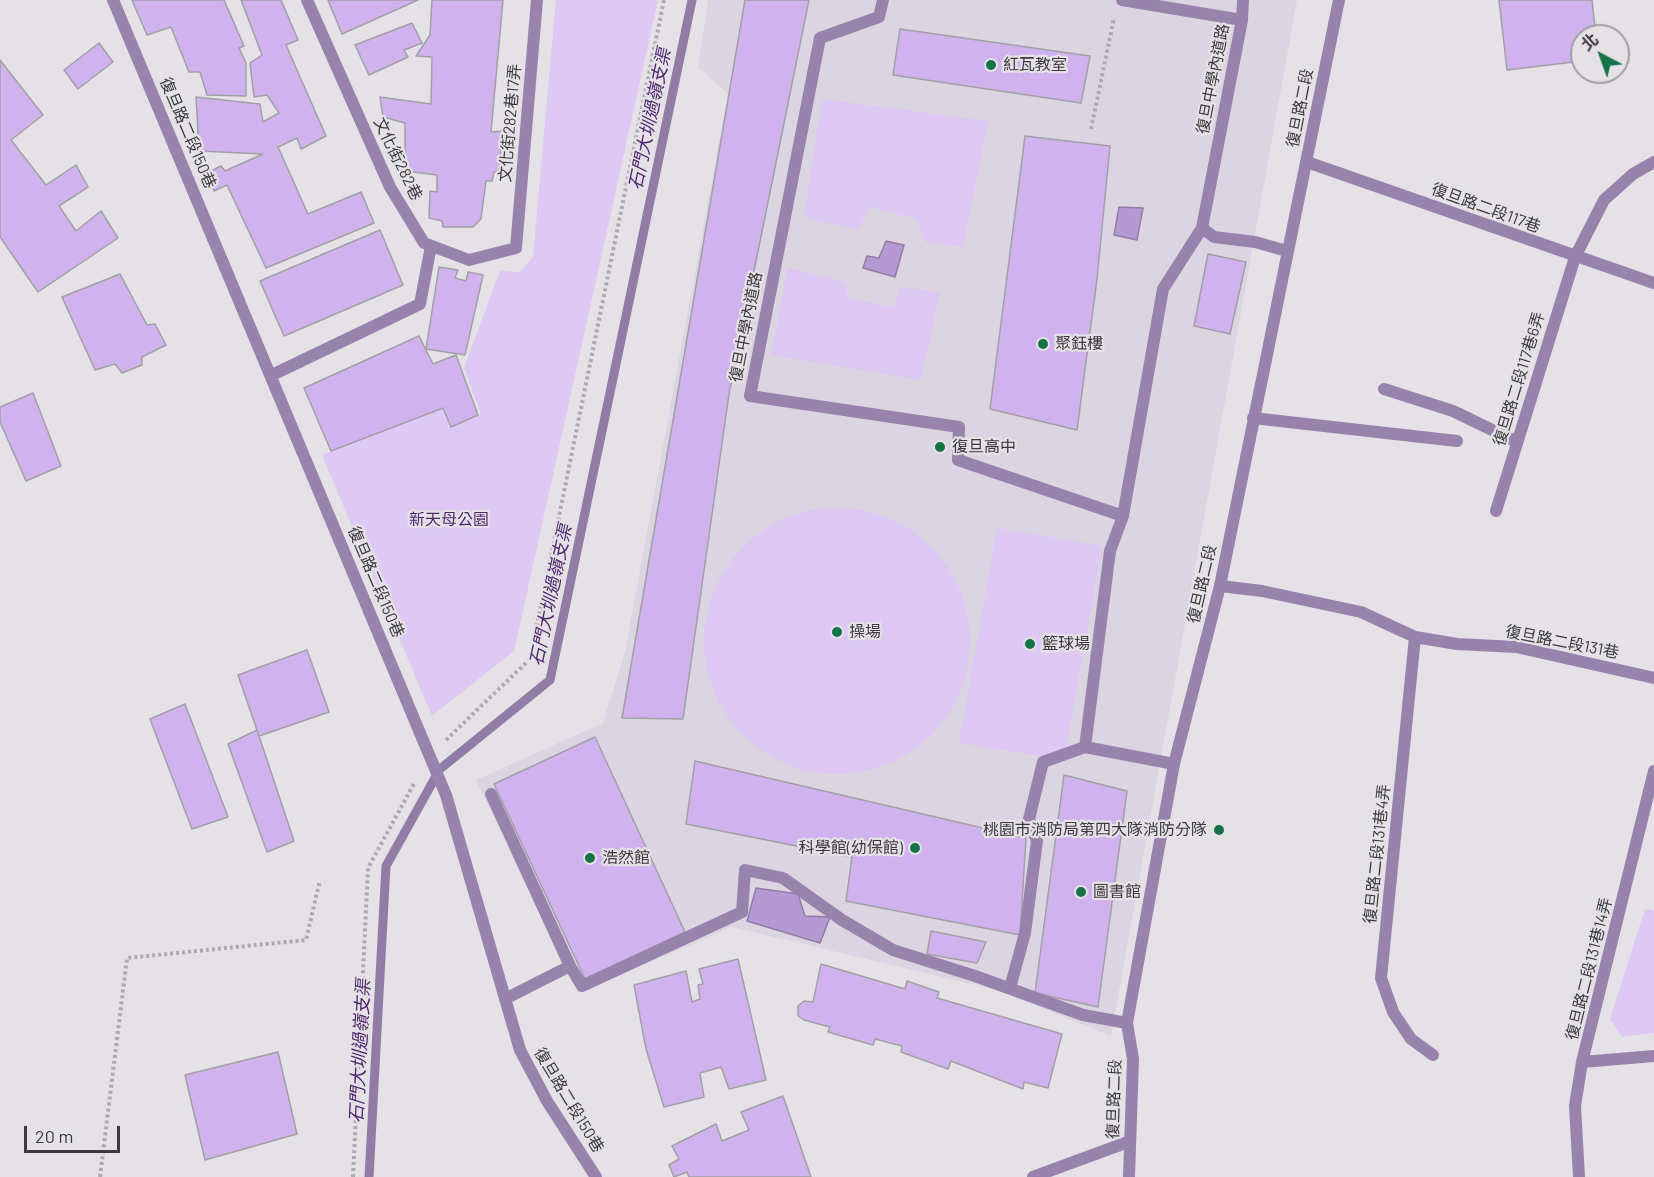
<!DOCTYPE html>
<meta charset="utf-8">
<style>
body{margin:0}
#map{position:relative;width:1654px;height:1177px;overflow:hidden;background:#e4e1e7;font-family:Barlow,"Noto Sans TC",sans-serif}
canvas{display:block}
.north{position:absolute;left:1570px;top:24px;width:60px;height:60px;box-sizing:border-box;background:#e4e1e7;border:2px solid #a19ea3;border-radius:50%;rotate:319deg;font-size:16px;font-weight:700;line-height:24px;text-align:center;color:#3c3a3d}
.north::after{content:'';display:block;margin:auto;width:21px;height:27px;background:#167247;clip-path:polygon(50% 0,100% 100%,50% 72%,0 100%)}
.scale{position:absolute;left:24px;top:1126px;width:96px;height:27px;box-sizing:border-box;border:3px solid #3c3a3d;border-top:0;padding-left:8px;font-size:18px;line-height:21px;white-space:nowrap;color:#3c3a3d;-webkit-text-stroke:4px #e4e1e7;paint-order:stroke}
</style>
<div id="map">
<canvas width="1654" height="1177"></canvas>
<div class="north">北</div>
<div class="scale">20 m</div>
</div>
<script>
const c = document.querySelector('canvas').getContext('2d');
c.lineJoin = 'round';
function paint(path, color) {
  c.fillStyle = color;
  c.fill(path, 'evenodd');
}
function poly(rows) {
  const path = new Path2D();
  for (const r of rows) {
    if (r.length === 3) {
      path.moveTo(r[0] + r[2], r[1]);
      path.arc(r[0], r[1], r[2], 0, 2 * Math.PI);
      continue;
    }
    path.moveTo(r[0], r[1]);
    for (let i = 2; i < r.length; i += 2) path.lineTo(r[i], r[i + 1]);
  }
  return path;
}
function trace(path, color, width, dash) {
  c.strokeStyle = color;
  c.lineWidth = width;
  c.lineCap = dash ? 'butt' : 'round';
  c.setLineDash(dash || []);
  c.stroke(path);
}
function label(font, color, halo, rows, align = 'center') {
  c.font = font + ' Barlow,"Noto Sans TC",sans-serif';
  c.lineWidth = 4.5;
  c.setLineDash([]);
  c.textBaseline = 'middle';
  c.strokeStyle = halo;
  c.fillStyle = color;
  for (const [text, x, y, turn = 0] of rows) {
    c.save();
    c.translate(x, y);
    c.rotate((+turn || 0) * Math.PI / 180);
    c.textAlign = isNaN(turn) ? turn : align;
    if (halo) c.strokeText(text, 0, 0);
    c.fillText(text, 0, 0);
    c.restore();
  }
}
paint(poly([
 [708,0,1297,0,1111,1036,997,990,732,927,578,993,476,780,603,723,625,652,728,94,698,67]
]), '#dbd5e2');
paint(poly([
 [556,0,658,0,514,651,432,716,322,455,443,408,451,427,481,414,464,368,500,271,520,272,533,257],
 [822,99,988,121,963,247,926,243,916,219,870,207,857,230,804,217],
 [788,268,847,282,847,298,893,307,900,287,940,292,921,380,771,355],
 [837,641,133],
 [997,528,1102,546,1064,760,959,743],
 [1645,909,1654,911,1654,1033,1622,1037,1610,1019]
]), '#ddc9f3');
const water = poly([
 [1119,207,1143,208,1137,240,1114,235,1119,207],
 [886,241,904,245,895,277,863,268,867,256,879,258,886,241],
 [756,888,798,894,805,916,830,917,820,943,747,921,756,888]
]);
paint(water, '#b599d2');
trace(water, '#917ca5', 1.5);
trace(poly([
 [369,1177,386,866,440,769,550,680,692,0]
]), '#917ca5', 9);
const building = poly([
 [132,0,224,0,244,46,239,48,246,63,246,96,207,95,200,72,189,72,171,27,147,35,132,0],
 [241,0,281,0,298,40,286,45,326,136,301,149,297,138,278,147,308,214,361,192,374,223,266,268,227,185,214,191,207,173,221,166,225,171,263,154,199,151,196,97,260,104,263,122,279,113,267,95,254,97,250,63,262,55,241,0],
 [328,0,418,0,342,34,328,0],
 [432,0,503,0,491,132,502,131,500,171,494,172,492,181,486,181,481,219,473,227,443,227,442,221,429,218,430,191,437,192,437,175,405,171,405,123,383,117,380,97,431,104,432,57,416,56,430,35,432,0],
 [745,0,809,0,729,394,683,719,622,718,745,0],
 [1499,0,1592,0,1596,36,1582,36,1582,61,1507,70,1499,0],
 [412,23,422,43,404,50,408,57,369,75,355,45,412,23],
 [900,29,1090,56,1081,103,893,75,900,29],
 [99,43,113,62,78,89,64,70,99,43],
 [0,60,43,115,11,140,46,185,76,165,88,187,59,206,76,231,101,211,118,238,38,292,0,237,0,60],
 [1025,136,1110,146,1097,279,1077,430,990,409,1025,136],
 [380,230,403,285,284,336,260,281,380,230],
 [1208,254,1246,262,1230,334,1194,326,1208,254],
 [439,267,458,270,455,278,466,281,468,272,483,275,465,355,426,349,439,267],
 [120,274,147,325,155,324,166,345,142,357,142,365,122,373,115,364,95,370,62,297,120,274],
 [419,336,433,364,456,355,478,415,451,427,443,408,331,451,304,388,419,336],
 [33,393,61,466,26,481,0,422,0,407,33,393],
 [307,650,329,712,259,736,238,675,307,650],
 [185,704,228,817,192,829,150,719,185,704],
 [257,730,294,841,267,852,228,744,257,730],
 [595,737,685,932,585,979,494,784,595,737],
 [695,761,1026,838,1020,935,846,901,852,857,686,824,695,761],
 [1064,775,1127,791,1098,1007,1035,993,1064,775],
 [931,931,986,942,977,963,927,954,931,931],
 [738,959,766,1080,729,1089,721,1067,700,1073,704,1097,664,1107,646,1049,634,985,686,971,692,1002,700,999,698,985,703,984,699,969,738,959],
 [821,964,905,989,907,981,939,992,937,998,1062,1034,1048,1088,1024,1082,1023,1089,951,1061,948,1069,901,1052,902,1046,875,1039,873,1045,828,1032,830,1027,804,1020,798,1016,798,1006,804,1001,813,1002,821,964],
 [278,1052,297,1134,205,1160,185,1075,278,1052],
 [783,1096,811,1177,689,1177,687,1172,674,1177,669,1165,679,1159,672,1146,716,1124,722,1141,749,1130,741,1112,783,1096]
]);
paint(building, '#d0b3ee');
trace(building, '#a2a0a5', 1.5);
trace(poly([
 [1091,129,1114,18],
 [446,740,530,659,664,0],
 [100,1177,127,958,306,940,320,880],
 [353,1177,368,868,415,782]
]), '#adaaaf', 4, [3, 3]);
trace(poly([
 [113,0,446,795,520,1050,547,1101,596,1177],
 [307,0,390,187,424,243,469,260,516,248,537,0],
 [883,0,879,17,820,38,750,396,959,427,958,460,1123,516],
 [1122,0,1242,20,1202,228],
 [1242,20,1243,0],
 [1307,162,1654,283],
 [272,375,420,304,431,246],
 [1384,389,1453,411,1517,442],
 [1253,418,1457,441],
 [1496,511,1575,257,1604,200,1633,174,1654,162],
 [1220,586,1262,591,1361,612,1415,637,1457,644,1516,647,1654,678],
 [1415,637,1381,978,1393,1012,1411,1039,1433,1055],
 [1085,747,1110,551,1123,516,1163,289,1202,228,1214,237,1255,242,1287,251],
 [491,794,570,966,505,999],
 [570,966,582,986,742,912,745,870,783,878,842,920,893,950,975,976,1083,1015,1127,1023],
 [1010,988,1025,933,1037,841,1029,819,1043,762,1085,747,1174,764],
 [1582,1062,1654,1056],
 [1033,1177,1128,1142],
 [1579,1177,1575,1106,1582,1062,1654,771]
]), '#9883ad', 12);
trace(poly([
 [1129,1177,1133,1059,1127,1023,1174,764,1220,586,1339,0]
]), '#9883ad', 12);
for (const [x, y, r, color] of [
 [991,65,6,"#167247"],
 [1043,344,6,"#167247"],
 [940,447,6,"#167247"],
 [837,632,6,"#167247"],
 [1030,644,6,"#167247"],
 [1219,830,6,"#167247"],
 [915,848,6,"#167247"],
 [590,858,6,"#167247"],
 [1081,892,6,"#167247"]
]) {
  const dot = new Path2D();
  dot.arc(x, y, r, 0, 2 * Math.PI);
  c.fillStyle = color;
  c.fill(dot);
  trace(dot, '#e4e1e7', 2);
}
label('16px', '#3c3a3d', '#e4e1e7', [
 ["紅瓦教室",1003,65],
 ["聚鈺樓",1055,344],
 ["復旦高中",952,447],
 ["操場",849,632],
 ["籃球場",1042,644],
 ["桃園市消防局第四大隊消防分隊",1207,830,"right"],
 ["科學館(幼保館)",903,848,"right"],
 ["浩然館",602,858],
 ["圖書館",1093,892]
], 'left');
label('16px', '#3c3a3d', '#e4e1e7', [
 ["復旦中學內道路",1213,79,-79],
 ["復旦路二段",1300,108,-79],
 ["文化街282巷17弄",510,123,-85],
 ["復旦路二段150巷",188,133,67],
 ["文化街282巷",398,159,64],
 ["復旦路二段117巷",1486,208,20],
 ["復旦中學內道路",746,327,-79],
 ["復旦路二段117巷6弄",1519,379,-73],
 ["復旦路二段150巷",376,582,67],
 ["復旦路二段",1202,584,-77],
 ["復旦路二段131巷",1562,642,11],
 ["復旦路二段131巷4弄",1377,854,-84],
 ["復旦路二段131巷14弄",1589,969,-76],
 ["復旦路二段",1114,1099,-88],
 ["復旦路二段150巷",569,1100,59]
]);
label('16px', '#4c266a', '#e4e1e7', [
 ["新天母公園",449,520]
]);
label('italic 18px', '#4e276c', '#e4e1e7', [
 ["石門大圳過嶺支渠",650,119,-78],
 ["石門大圳過嶺支渠",551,595,-78],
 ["石門大圳過嶺支渠",360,1051,-87]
]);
</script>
